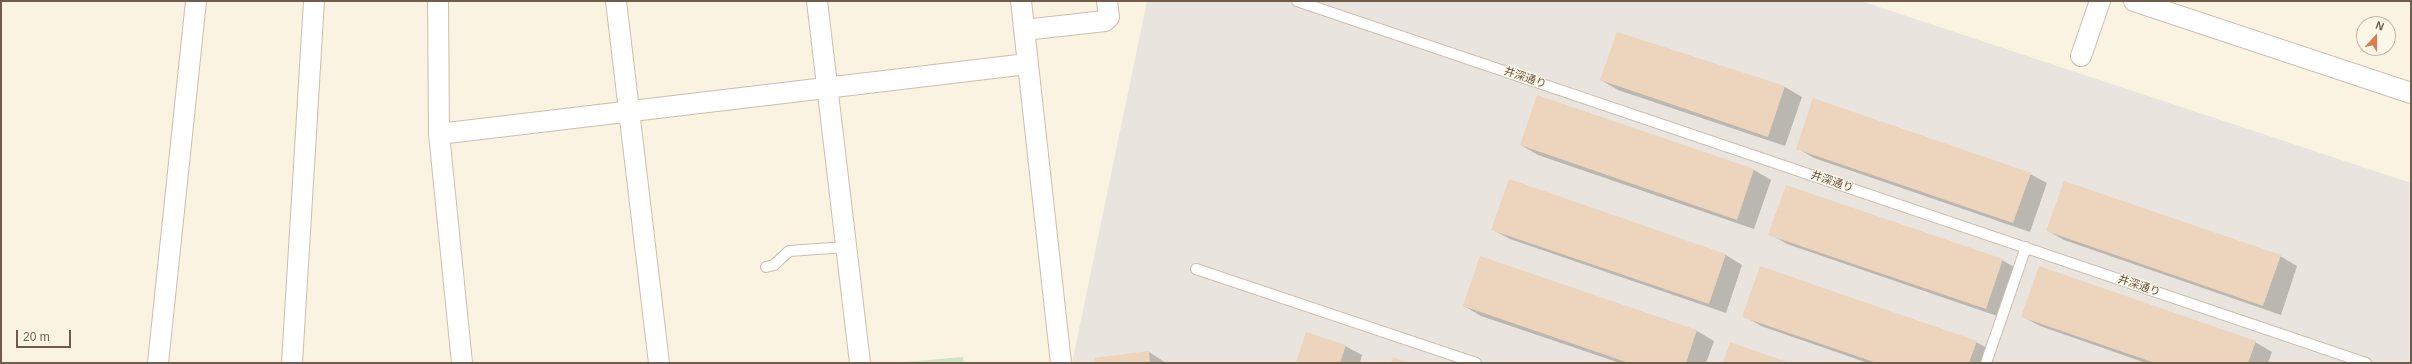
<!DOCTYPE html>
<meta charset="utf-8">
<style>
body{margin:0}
#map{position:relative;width:2412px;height:364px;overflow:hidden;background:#faf3e2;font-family:Arial,sans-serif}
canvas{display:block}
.frame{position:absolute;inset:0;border:2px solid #705c4b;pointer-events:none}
.north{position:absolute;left:2356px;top:16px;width:40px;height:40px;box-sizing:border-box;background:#fdf7e8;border:1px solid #c5b9a9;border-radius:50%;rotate:21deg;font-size:11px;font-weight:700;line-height:16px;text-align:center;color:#705c4b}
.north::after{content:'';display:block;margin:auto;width:14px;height:18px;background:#db7d50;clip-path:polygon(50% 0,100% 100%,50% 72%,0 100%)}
.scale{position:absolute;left:16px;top:330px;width:55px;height:18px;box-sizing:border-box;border:2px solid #705c4b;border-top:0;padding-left:5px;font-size:12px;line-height:14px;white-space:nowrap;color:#705c4b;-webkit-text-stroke:3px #fdf7e8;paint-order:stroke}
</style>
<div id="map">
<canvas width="2412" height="364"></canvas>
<div class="frame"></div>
<div class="north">N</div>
<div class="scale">20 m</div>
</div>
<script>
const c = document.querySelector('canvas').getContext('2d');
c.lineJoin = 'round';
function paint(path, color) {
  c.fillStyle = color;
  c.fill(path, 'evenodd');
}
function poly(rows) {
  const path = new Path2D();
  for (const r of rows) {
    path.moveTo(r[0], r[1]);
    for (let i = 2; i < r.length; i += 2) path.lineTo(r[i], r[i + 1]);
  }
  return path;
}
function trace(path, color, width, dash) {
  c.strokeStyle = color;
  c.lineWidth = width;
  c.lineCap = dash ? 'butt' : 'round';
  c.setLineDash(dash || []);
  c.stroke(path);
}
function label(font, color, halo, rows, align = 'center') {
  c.font = font + ' Arial,"Noto Sans JP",sans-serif';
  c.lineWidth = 3;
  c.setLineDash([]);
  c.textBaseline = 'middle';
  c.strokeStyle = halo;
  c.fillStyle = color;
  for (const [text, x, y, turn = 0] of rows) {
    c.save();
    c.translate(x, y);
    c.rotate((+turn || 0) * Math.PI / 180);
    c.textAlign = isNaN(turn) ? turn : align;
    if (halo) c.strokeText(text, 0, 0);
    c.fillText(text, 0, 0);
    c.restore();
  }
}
paint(poly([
 [1147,1,1861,1,2411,183,2411,363,1072,363]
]), '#e9e4dd');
paint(poly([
 [963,357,964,363,894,363]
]), '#cde6c2');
paint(poly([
 [1617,33,1785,87,1802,97,1785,146,1618,90,1601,80],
 [1538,96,1754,170,1771,180,1754,229,1538,155,1521,145],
 [1797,148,2030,174,2047,183,2030,232,1814,158],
 [1493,230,1726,255,1742,265,1726,313,1510,239],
 [2048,231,2280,256,2297,266,2281,315,2064,240],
 [1770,234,2002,260,2019,270,2003,318,1787,244],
 [1481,257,1697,331,1714,341,1706,363,1620,363,1481,316,1464,306],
 [1744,316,1976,342,1993,351,1989,363,1868,363,1761,326],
 [2023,317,2255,342,2272,352,2268,363,2146,363,2040,326],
 [1345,346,1362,355,1360,363,1297,363],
 [1149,352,1166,363,1096,363]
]), '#0003');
paint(poly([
 [1617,32,1785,86,1768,137,1600,80],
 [1537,95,1754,169,1737,220,1520,145],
 [1813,98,2031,173,2013,223,1796,149],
 [1509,179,1726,254,1709,304,1491,230],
 [2064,181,2281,255,2263,306,2046,231],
 [1786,185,2003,259,1986,309,1768,235],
 [1480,256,1697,330,1686,363,1629,363,1463,306],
 [1760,266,1977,341,1969,363,1877,363,1742,317],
 [2039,266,2256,341,2248,363,2155,363,2021,317],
 [1306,332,1346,345,1340,363,1296,363],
 [1730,342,1790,363,1723,363],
 [1149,351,1150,363,1095,363,1094,358],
 [1393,357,1409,363,1391,363]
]), '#edd4bc');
const service = poly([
 [1297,1,2366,363],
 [766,267,774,265,789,251,846,247],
 [1196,269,1476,363],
 [1986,363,2026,247]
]);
const minor = poly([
 [438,1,439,134,462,363],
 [616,1,659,363],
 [817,1,860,363],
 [1021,1,1061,363],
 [2134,1,2411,93],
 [1024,30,1105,21,1109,17,1107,1],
 [2081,56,2100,1],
 [439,134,1027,64],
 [158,363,196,1],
 [292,363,314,1]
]);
trace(service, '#cdbead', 12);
trace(minor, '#cdbead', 22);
trace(service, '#fff', 10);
trace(minor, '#fff', 20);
label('11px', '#705c4b', '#fdf7e8', [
 ["井深通り",1525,78,19],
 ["井深通り",1832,182,19],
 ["井深通り",2139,286,19]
]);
</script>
